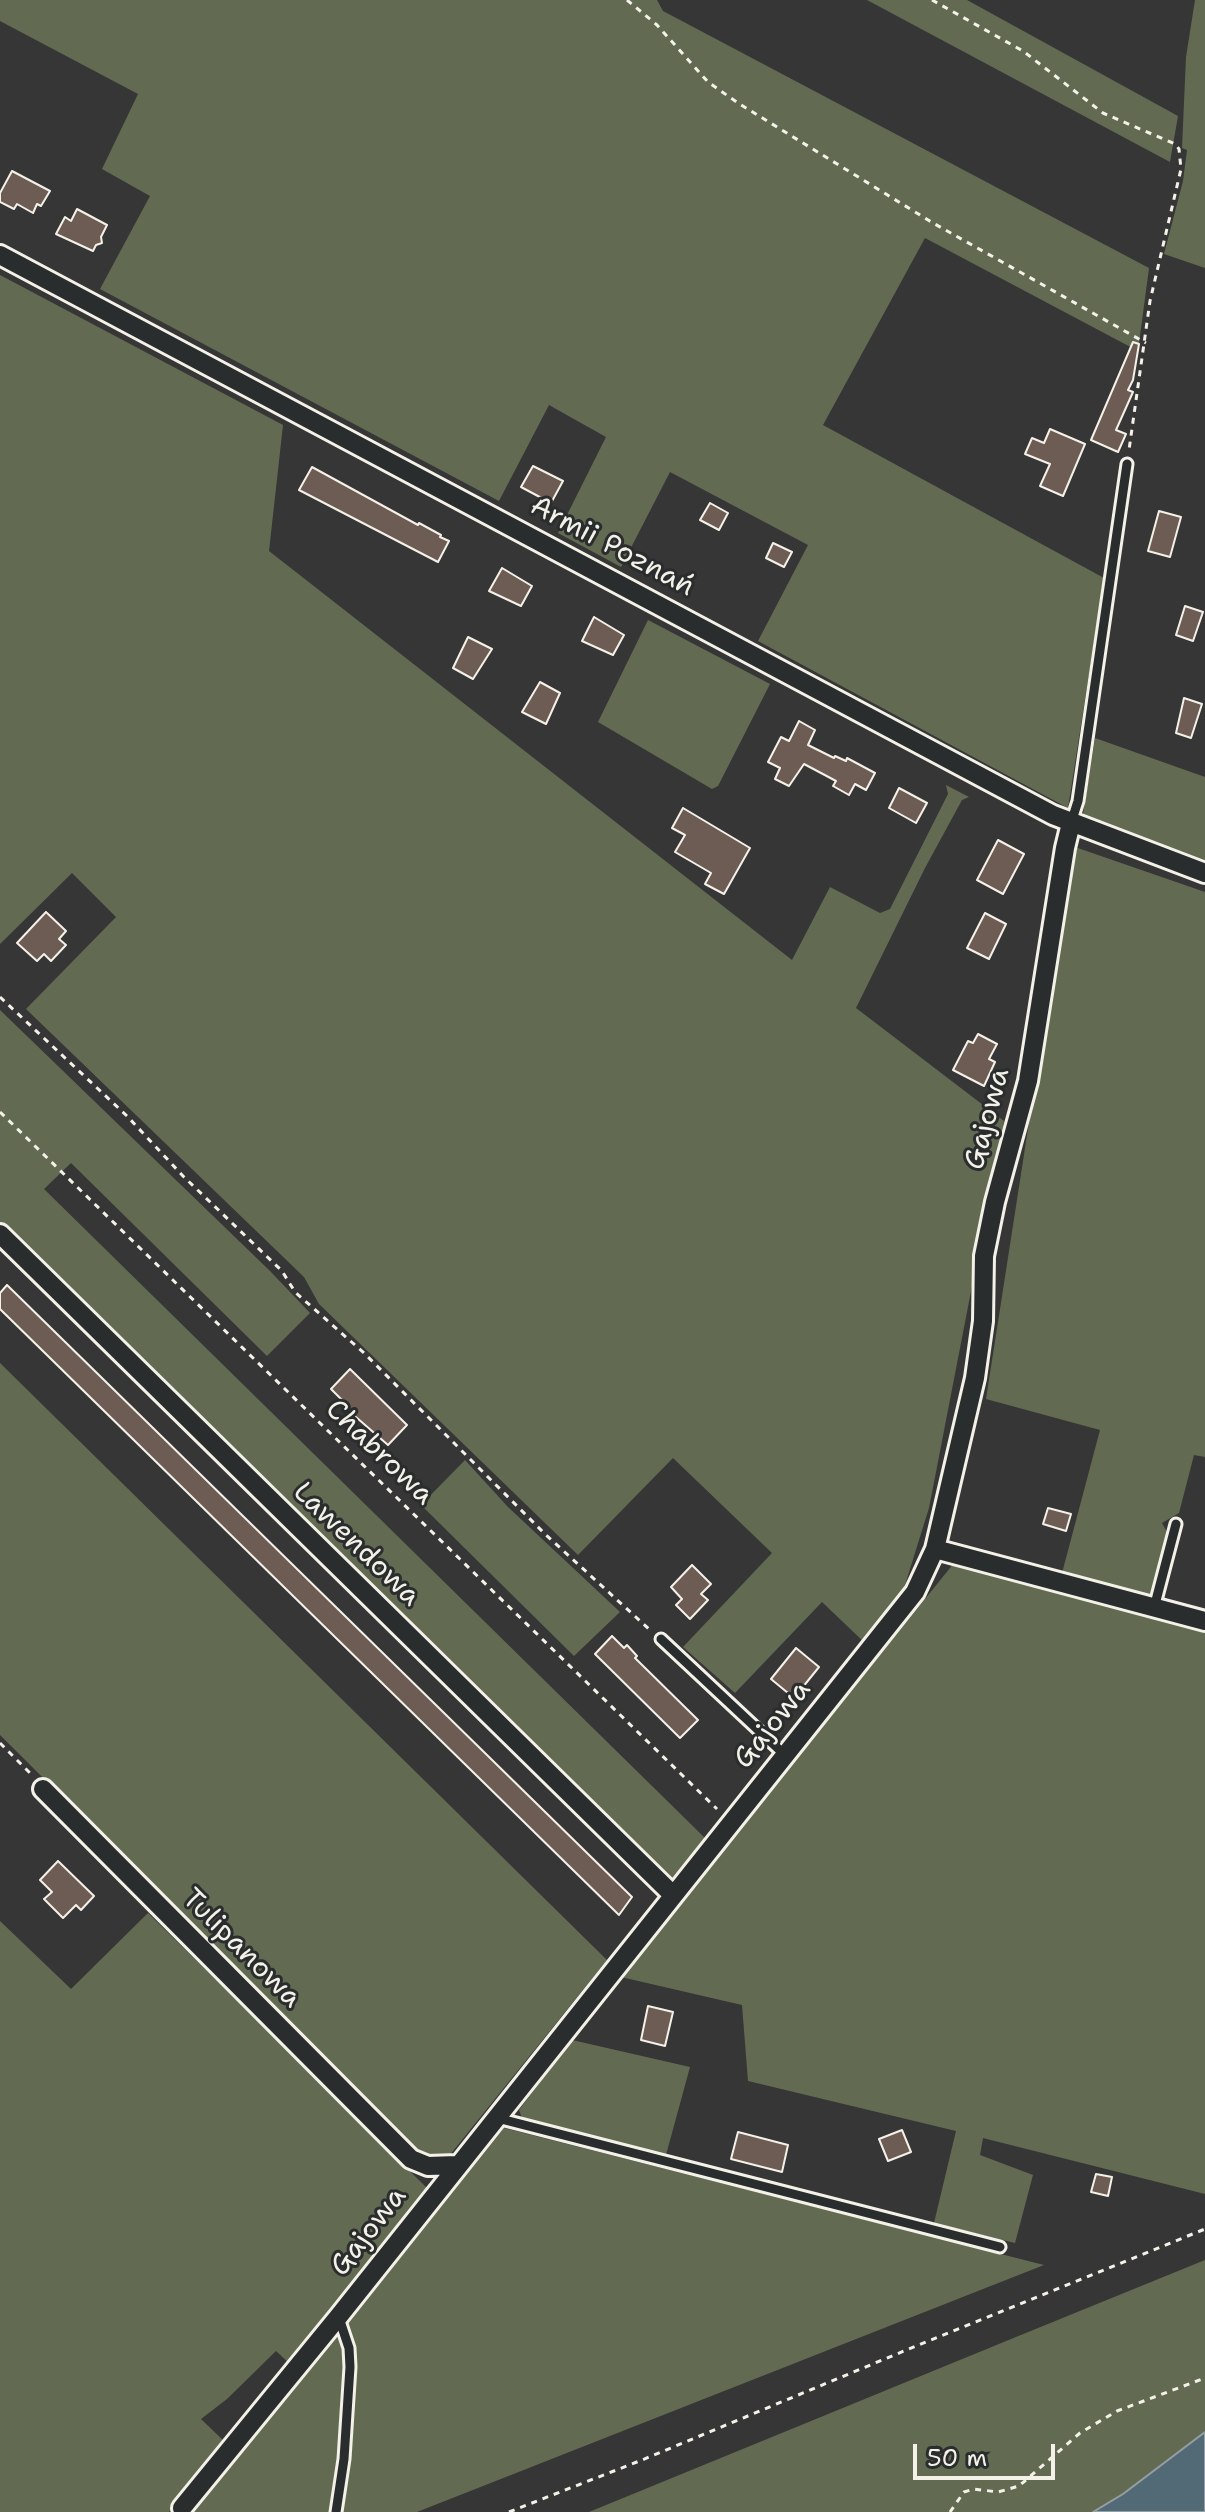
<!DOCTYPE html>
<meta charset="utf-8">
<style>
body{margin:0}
#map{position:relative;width:1205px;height:2512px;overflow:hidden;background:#373636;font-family:"Shantell Sans",sans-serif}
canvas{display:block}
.scale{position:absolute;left:913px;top:2444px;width:142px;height:36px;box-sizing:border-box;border:4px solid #f4f1e8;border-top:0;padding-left:10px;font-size:24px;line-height:28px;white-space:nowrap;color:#f4f1e8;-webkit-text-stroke:6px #2a2d2e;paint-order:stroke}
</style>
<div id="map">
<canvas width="1205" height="2512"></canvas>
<div class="scale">50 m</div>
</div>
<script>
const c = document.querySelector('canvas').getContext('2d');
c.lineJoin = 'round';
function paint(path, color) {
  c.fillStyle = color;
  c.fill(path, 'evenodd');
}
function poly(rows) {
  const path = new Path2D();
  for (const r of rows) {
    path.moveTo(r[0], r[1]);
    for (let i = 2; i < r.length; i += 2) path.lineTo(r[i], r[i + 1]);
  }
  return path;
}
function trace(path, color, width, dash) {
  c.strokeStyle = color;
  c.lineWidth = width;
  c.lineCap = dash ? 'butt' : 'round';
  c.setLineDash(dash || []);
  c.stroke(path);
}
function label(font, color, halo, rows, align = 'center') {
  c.font = font + ' "Shantell Sans",sans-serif';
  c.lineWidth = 6;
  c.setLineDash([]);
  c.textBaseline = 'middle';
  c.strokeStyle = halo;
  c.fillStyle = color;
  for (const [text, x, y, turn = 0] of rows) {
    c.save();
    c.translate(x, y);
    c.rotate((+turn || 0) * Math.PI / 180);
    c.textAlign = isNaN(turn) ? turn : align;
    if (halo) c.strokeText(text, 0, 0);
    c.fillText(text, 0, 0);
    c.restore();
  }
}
paint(poly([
 [0,0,657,0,663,11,1149,268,1138,351,925,238,823,425,1104,578,1068,808,758,641,808,545,670,472,621,567,558,533,606,437,549,405,499,501,100,289,150,196,102,169,138,94,0,21],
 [867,0,967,0,1178,116,1170,162],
 [1195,0,1205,0,1205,268,1164,254,1183,181,1187,150,1182,148,1186,57],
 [0,275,283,425,269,551,792,960,830,887,880,913,890,909,948,794,946,785,969,797,962,800,925,868,856,1008,1004,1121,929,1508,900,1601,866,1644,822,1602,735,1693,683,1647,772,1553,673,1458,578,1555,319,1304,304,1277,26,1009,116,917,72,873,0,944],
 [648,620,770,684,718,786,712,789,598,722],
 [1095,738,1205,777,1205,863,1083,815],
 [1072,846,1205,892,1205,1457,1194,1455,1179,1513,1162,1523,1167,1532,1149,1600,1061,1577,1100,1430,986,1399],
 [0,1010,270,1271,310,1313,267,1356,71,1163,44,1189,706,1839,672,1878,190,1411,0,1222],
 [0,1363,607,1960,449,2156,430,2158,420,2153,0,1735],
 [465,1460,508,1507,620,1612,574,1656,421,1505],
 [954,1563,1205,1630,1205,2194,983,2138,980,2155,1033,2175,1015,2243,934,2223,956,2131,748,2081,742,2005,621,1977],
 [148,1913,429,2190,291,2365,276,2351,227,2399,201,2419,226,2443,169,2512,0,2512,0,1921,71,1989],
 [572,2040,690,2067,666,2155,522,2118,519,2110],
 [504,2128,1044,2265,417,2512,194,2512],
 [1205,2260,1205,2512,589,2512,1016,2337]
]), '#626b52');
const water = poly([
 [1205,2432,1205,2512,1093,2512,1123,2494,1205,2432]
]);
paint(water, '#526976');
trace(water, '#939fa4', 2);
const building = poly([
 [12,171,50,191,41,206,37,204,33,213,17,204,14,209,0,202,0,193,12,171],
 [77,209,107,225,101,237,102,243,96,245,93,251,56,234,65,217,71,221,77,209],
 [1133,342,1139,344,1133,380,1128,390,1133,392,1116,430,1126,434,1118,452,1091,440,1133,342],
 [1050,429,1085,444,1063,496,1040,486,1050,464,1025,454,1032,438,1044,443,1050,429],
 [533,466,563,481,551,503,521,487,533,466],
 [312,467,418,525,419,523,441,535,440,537,449,541,438,562,299,490,312,467],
 [710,503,728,513,719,530,700,520,710,503],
 [1159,511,1181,517,1170,557,1148,551,1159,511],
 [773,543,792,552,784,567,766,558,773,543],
 [502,568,532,586,521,606,489,591,502,568],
 [1185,606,1203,612,1193,641,1176,635,1185,606],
 [594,617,624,635,613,655,582,641,594,617],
 [468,637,492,649,473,679,453,668,468,637],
 [540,682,560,693,546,724,522,712,540,682],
 [1184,698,1202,704,1191,738,1176,733,1184,698],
 [799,721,815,730,808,745,834,758,835,756,846,761,847,758,875,773,866,790,855,784,849,795,833,786,836,781,804,764,789,786,775,779,780,768,768,762,781,737,789,741,799,721],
 [899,788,927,803,916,823,889,808,899,788],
 [683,808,750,848,724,894,705,884,711,873,675,852,685,835,672,828,683,808],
 [998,840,1024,854,1003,894,977,880,998,840],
 [46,912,66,931,59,939,66,945,51,961,44,954,37,961,17,943,46,912],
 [985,913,1006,924,989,959,967,948,985,913],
 [978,1034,997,1044,989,1059,995,1062,984,1086,953,1070,968,1041,973,1043,978,1034],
 [7,1285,632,1897,619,1915,0,1309,0,1293,7,1285],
 [350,1369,407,1425,388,1445,341,1404,343,1401,331,1389,350,1369],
 [1048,1508,1071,1514,1066,1531,1043,1524,1048,1508],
 [692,1565,711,1584,701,1594,708,1600,690,1619,676,1605,682,1599,671,1587,692,1565],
 [612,1636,624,1648,627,1645,637,1656,635,1658,698,1720,680,1738,595,1654,612,1636],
 [796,1648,819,1667,794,1698,771,1679,796,1648],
 [58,1861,94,1896,81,1910,76,1905,63,1918,44,1899,52,1892,40,1880,58,1861],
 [648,2006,673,2012,665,2046,641,2040,648,2006],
 [902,2130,911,2152,888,2161,879,2139,902,2130],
 [738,2132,788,2145,782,2172,731,2159,738,2132],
 [1096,2174,1112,2177,1108,2196,1091,2192,1096,2174]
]);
paint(building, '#6c5c54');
trace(building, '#f4f1e8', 2);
const service = poly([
 [1071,823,1078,801,1127,464],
 [1154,1608,1176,1524],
 [661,1639,785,1755],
 [497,2118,1000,2247],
 [336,2512,344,2459,350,2367,349,2348,339,2318]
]);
const minor = poly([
 [0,255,1053,815,1205,873],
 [0,1234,673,1895],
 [935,1549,1205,1621],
 [43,1789,411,2159,428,2166,457,2165],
 [182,2508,339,2316,915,1592,935,1549,975,1378,983,1321,984,1256,995,1202,1028,1081,1065,848,1071,823]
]);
trace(service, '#f4f1e8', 15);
trace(minor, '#f4f1e8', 24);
trace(poly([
 [627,0,657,25,708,82,738,103,933,223,1146,343],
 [932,0,1023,51,1103,113,1175,144,1179,149,1181,169,1150,301,1129,450],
 [0,997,127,1116,183,1176,282,1271,295,1292,364,1353,545,1534,650,1630],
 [0,1112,717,1809],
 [0,1743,31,1774],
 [509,2512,642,2460,916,2346,1205,2229],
 [950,2512,964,2492,974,2489,998,2492,1019,2486,1080,2433,1117,2411,1205,2378]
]), '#f4f1e8', 3, [6, 6]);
trace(service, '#2a2d2e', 9);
trace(minor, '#2a2d2e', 18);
label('28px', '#f4f1e8', '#2a2d2e', [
 ["Armii Poznań",612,547,28],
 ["Gajowa",988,1119,-75],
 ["Chabrowa",379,1453,44],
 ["Lawendowa",356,1545,44],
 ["Gajowa",773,1725,-51],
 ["Tulipanowa",241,1949,45],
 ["Gajowa",369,2232,-52]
]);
</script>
